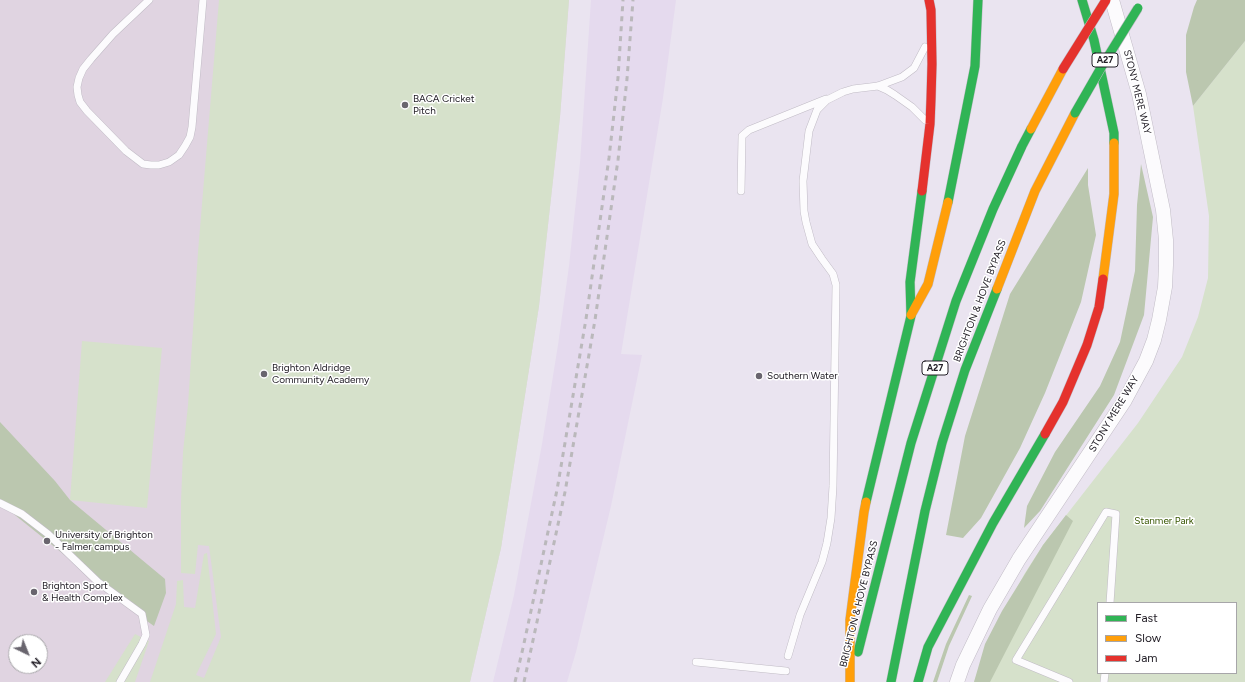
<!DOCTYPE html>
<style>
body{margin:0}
#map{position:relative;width:1245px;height:682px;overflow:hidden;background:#eae4f0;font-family:Figtree,sans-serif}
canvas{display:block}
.legend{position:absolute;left:1097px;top:602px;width:140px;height:72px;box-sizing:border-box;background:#fff;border:1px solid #a7a6a9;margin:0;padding:5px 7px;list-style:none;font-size:12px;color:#242028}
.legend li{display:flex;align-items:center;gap:8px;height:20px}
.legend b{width:20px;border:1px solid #a7a6a9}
.north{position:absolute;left:8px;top:634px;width:40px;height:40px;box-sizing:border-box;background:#fff;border:1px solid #a7a6a9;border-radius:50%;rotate:137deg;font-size:11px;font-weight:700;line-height:16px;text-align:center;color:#242028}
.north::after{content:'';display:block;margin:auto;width:14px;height:18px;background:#69656e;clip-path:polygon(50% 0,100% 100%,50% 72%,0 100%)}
</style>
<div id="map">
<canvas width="1245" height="682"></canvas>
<ul class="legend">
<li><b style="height:5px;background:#30b455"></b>Fast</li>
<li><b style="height:5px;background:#ff9f0a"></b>Slow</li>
<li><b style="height:5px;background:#e5322d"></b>Jam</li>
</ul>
<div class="north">N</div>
</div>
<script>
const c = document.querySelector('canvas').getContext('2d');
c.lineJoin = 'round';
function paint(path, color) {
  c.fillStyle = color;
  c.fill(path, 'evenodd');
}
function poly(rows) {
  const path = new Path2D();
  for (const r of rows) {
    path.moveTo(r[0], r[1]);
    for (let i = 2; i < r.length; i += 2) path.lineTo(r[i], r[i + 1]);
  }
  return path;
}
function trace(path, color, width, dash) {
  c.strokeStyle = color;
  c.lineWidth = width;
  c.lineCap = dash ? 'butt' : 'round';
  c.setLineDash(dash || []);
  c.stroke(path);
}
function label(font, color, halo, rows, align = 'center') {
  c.font = font + ' Figtree,sans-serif';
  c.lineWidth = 3;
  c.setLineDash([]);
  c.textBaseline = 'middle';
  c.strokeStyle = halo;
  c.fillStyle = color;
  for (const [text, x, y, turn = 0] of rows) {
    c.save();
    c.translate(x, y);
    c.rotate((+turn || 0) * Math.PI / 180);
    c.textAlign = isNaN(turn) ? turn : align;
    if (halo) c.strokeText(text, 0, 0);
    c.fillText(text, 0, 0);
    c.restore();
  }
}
paint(poly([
 [591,0,676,0,663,98,621,354,642,355,611,506,576,652,567,682,493,682,514,595,542,444,558,345,569,266,580,163]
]), '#e5daee');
paint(poly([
 [0,0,569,0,560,117,539,306,501,548,470,682,0,682],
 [16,642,40,642,40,666,16,666]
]), '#e0d4e1');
paint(poly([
 [219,0,569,0,560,117,539,306,501,548,470,682,150,682,176,604,177,581,183,580,184,607,195,608,204,554,207,553,216,634,196,675,204,678,221,637,209,546,198,545,195,574,181,573,181,501,183,452,188,405,198,252],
 [1245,41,1245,682,974,682,988,641,1025,573,1043,545,1138,423,1182,357,1198,317,1208,278,1209,216,1193,106],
 [1098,603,1236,603,1236,673,1098,673],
 [82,341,162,348,147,508,70,500],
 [135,634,149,641,135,682,105,682]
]), '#d6e1cb');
paint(poly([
 [1197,0,1245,0,1245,41,1193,106,1186,72,1186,35,1194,7],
 [1141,164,1153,217,1144,315,1114,395,1040,511,1024,528,1027,506,1055,452,1100,386,1120,342,1135,271,1137,205],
 [1088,168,1088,185,1096,235,1081,302,1045,393,1020,448,981,518,963,538,946,535,965,436,1010,294],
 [0,422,55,481,70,500,165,579,166,593,154,626,144,619,0,503],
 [1066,515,1073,521,990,682,974,682,985,644,1002,611,1043,545],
 [969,595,972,596,949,646,937,682,933,682,946,644]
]), '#bbc7af');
const lane = poly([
 [149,0,113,34,91,59,83,69,79,78,77,87,78,95,80,102,87,111,126,151,143,164,151,165,159,165,169,162,179,155,185,146,190,137,192,127,203,0],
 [878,86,887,90,895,95,912,107,925,120],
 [741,191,742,136,749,130,826,99],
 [0,503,22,514,48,534,98,582,142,614,146,635,142,644,120,682],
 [788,656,800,615,822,562,827,543,831,518,833,486,836,285,833,274,822,259,812,244,806,222,804,211,803,181,809,131,817,110,827,100,843,92,853,89,878,86,902,77,914,68,925,47],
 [696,662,786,671],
 [1069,682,1016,660,1106,512,1116,514,1110,603],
 [1104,682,1105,673]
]);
const street = poly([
 [957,682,963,665,990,609,1019,559,1125,400,1146,361,1154,340,1159,320,1165,287,1166,265,1166,240,1163,210,1139,94,1112,0]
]);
const fast = poly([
 [1082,0,1094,40,1114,133,1114,143],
 [948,202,975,66,978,0],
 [866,502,911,316,910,282,922,191],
 [858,652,911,443,956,301,993,209,1022,146,1031,129],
 [891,682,925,511,942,443,965,370,997,289],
 [918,682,928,647,993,523,1045,434]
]);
const slow = poly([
 [1031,129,1063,69],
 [1103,279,1114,194,1114,143],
 [997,289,1035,191,1075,113],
 [911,315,928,284,948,202],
 [850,682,850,620,864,512,866,502]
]);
const jam = poly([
 [922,191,930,124,931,99,932,64,931,10,929,0],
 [1045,434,1063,402,1087,345,1099,307,1103,279]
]);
trace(lane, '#c0bbc5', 8);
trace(street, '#c0bbc5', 15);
trace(fast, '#c0bbc5', 10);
trace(slow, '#c0bbc5', 10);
trace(jam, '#c0bbc5', 10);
trace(lane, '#fcfbfd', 7);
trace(street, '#fcfbfd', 14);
trace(fast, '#30b455', 9);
trace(slow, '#ff9f0a', 9);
trace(jam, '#e5322d', 9);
trace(poly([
 [515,682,523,648,557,490,586,319,609,158,618,78,623,0],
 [524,682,565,492,595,320,618,160,627,79,633,0]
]), '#bab8bb', 3, [5, 5]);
const fastBridge = poly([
 [1075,113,1102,66,1138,8]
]);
const jamBridge = poly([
 [1063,69,1106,0]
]);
trace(fastBridge, '#c0bbc5', 10, []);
trace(jamBridge, '#c0bbc5', 10, []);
trace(fastBridge, '#30b455', 9);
trace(jamBridge, '#e5322d', 9);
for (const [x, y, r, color] of [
 [405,105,4,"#69656e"],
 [264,374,4,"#69656e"],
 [759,376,4,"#69656e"],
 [47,541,4,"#69656e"],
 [34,592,4,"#69656e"]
]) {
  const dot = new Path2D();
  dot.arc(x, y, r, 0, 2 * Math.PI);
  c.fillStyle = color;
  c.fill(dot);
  trace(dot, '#fff', 1.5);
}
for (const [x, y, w] of [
 [1105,60,26],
 [935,368,26]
]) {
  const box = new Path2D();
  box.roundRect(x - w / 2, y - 7, w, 14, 3);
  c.fillStyle = '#fff';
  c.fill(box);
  trace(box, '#242028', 1);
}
label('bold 9px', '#242028', null, [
 ["A27",1105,60],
 ["A27",935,368]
]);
label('10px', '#242028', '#fff', [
 ["STONY MERE WAY",1137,92,76],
 ["BRIGHTON & HOVE BYPASS",980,301,-69],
 ["STONY MERE WAY",1114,414,-59],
 ["BRIGHTON & HOVE BYPASS",859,604,-76]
]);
label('10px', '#242028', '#fff', [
 ["BACA Cricket",413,99],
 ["Pitch",413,111],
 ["Brighton Aldridge",272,368],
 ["Community Academy",272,380],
 ["Southern Water",767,376],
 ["University of Brighton",55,535],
 ["- Falmer campus",55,547],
 ["Brighton Sport",42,586],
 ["& Health Complex",42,598]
], 'left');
label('10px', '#375500', '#fff', [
 ["Stanmer Park",1164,521]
]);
</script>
